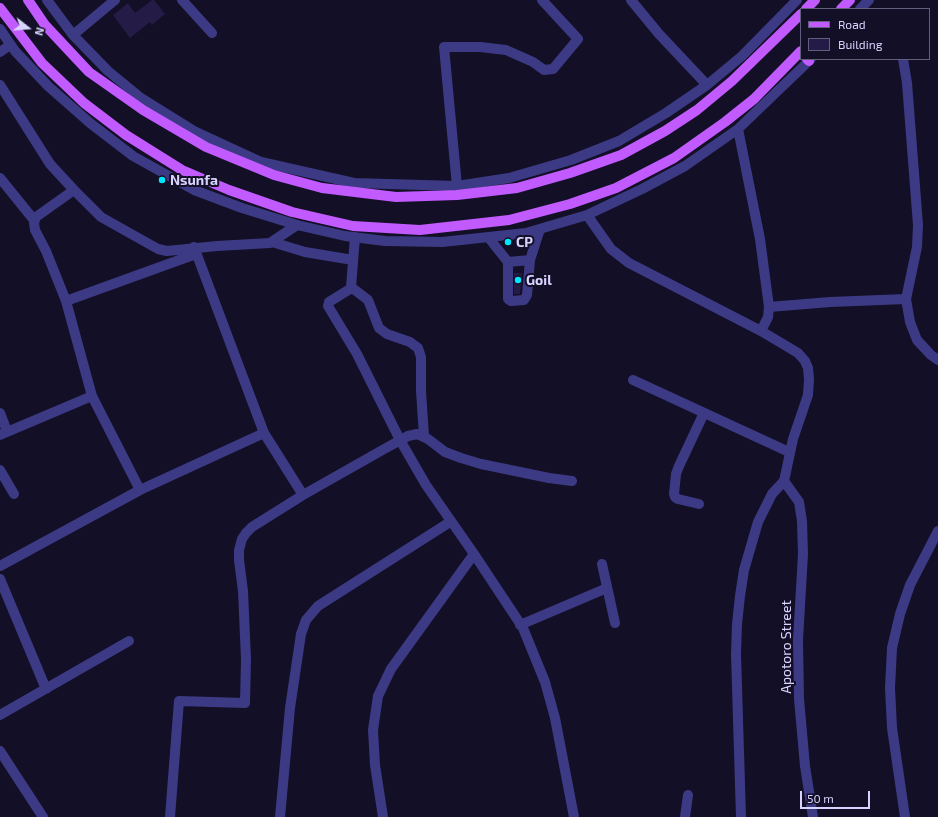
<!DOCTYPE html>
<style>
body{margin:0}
#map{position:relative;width:938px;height:817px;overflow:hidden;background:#130f26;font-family:"Exo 2",sans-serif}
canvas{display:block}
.legend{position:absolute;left:800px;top:8px;width:130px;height:52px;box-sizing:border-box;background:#130f26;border:1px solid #625e7d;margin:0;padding:5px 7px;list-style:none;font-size:12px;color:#d9d4ff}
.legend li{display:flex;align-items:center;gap:8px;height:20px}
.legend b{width:20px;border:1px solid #625e7d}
.north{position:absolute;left:8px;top:8px;width:40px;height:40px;-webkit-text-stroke:3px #130f26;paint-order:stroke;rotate:107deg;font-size:11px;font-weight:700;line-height:16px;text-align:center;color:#d9d4ff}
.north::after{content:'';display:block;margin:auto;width:14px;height:18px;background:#d9d4ff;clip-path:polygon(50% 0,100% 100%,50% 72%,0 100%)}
.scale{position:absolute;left:800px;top:791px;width:70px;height:18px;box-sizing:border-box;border:2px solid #d9d4ff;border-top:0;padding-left:5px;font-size:12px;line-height:14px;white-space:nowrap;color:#d9d4ff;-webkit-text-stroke:3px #130f26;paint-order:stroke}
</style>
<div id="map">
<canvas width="938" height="817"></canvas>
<ul class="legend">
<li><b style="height:5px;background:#c25bff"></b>Road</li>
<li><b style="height:11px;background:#241b47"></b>Building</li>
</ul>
<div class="north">N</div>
<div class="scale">50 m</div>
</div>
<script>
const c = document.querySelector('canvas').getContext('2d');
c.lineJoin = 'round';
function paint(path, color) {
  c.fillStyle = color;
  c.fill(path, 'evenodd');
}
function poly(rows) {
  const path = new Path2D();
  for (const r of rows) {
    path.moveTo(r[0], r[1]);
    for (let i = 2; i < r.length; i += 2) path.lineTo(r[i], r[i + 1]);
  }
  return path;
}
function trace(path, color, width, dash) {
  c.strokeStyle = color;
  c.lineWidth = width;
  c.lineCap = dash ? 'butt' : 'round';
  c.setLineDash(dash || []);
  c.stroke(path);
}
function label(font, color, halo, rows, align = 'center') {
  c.font = font + ' "Exo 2",sans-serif';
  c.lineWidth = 4;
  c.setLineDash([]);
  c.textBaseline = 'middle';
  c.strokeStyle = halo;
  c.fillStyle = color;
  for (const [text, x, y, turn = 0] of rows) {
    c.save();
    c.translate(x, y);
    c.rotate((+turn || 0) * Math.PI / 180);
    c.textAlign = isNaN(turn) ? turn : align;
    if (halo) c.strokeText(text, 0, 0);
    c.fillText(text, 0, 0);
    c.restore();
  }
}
paint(poly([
 [152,0,154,0,165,14,152,25,150,22,130,38,113,15,128,3,135,13],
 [514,273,522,273,520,294,514,294]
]), '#241b47');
trace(poly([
 [47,0,73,35,108,71,141,98,194,131,261,162,354,183,457,186,509,178,571,160,619,141,666,113,707,85,742,56,797,0],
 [182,0,212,33],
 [631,0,659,34,707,85],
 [860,9,869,0],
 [0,29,15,51,48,86,90,123,133,156,194,190,242,208,297,225,345,236,385,241,442,242,526,233,587,215,642,189,685,166,738,129,811,59],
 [73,35,115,0],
 [0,52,10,45],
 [0,85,50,164,74,190,101,217,158,249,167,251,217,246,270,243,297,225],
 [738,129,760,239,769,307,768,317,761,331],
 [0,178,34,220],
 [457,186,444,47,480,47,506,50,533,62,544,70,553,69,578,39,542,0],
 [74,190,36,217,34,223,35,230,46,251,66,301,92,396,140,490],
 [587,215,611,249,629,263,761,331,798,353,805,361,808,368,809,379,808,395,793,439,784,481,772,494,758,522,744,570,740,596,737,624,736,654,741,817],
 [355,237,351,287,350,289,329,302,328,306,357,354,400,440,426,485,474,554,523,628,545,682,555,718,574,817],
 [488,237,508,262,530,260,540,229],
 [272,242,305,252,353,260],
 [194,247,264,433,303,495],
 [508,262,508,299,511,301,524,300,527,295,530,260],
 [351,287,368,300,379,328,387,334,410,342,418,348,421,357,421,391,424,436],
 [906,299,910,322,917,340,931,355,938,360],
 [66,301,196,254],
 [769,307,830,302,906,299,917,247,918,225,907,83,903,59],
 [633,380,789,452],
 [0,413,7,431],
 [0,435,92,396],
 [0,470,14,494],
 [784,481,799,502,802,521,803,554,798,640,799,699,805,766,813,817],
 [699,504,678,499,675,497,674,494,676,474,679,466,704,413],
 [602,564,615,623],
 [0,566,140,490,264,433],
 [0,579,46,689],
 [520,625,607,588],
 [0,715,129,641],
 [0,751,43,817],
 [170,817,179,701,245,703,246,659,243,591,239,560,239,550,242,539,246,533,252,527,303,495,386,448,408,436,417,434,428,439,445,452,461,458,481,464,549,478,572,481],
 [280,817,290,708,301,634,306,620,318,606,450,522],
 [383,817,375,765,373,730,378,696,391,669,474,554],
 [685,817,688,795],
 [905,817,892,728,890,688,892,648,900,614,910,585,938,531]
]), '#3d3a85', 10);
trace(poly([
 [28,0,45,25,89,72,143,110,206,147,274,175,322,188,396,197,457,195,517,188,570,173,621,155,665,131,697,110,732,81,801,14],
 [0,8,42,63,84,103,126,135,182,170,229,190,292,212,353,226,420,230,509,220,570,204,616,188,674,158,725,122,754,99,801,51],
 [806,9,815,0],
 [841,9,850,0],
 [807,59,809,61]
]), '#c25bff', 10);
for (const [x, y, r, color] of [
 [162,180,4,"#00e5ff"],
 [508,242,4,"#00e5ff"],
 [518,280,4,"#00e5ff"]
]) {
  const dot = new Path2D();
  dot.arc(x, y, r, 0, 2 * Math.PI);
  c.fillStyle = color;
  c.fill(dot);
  trace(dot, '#130f26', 1.5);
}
label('bold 14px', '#d9d4ff', '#130f26', [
 ["Nsunfa",170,180],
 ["CP",516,242],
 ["Goil",526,280]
], 'left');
label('14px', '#d9d4ff', '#130f26', [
 ["Apotoro Street",786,647,-90]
]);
</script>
